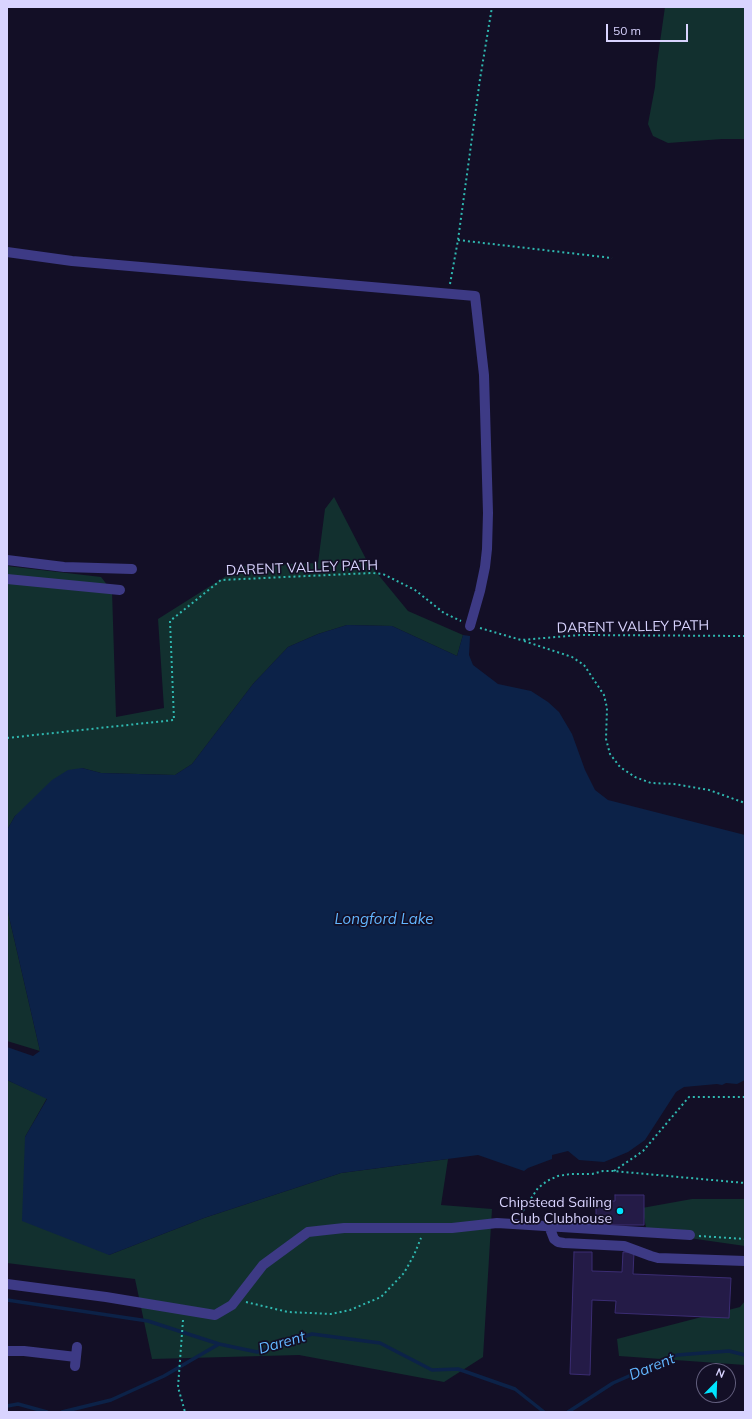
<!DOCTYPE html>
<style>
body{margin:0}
#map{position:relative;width:752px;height:1419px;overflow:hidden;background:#130f26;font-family:Mulish,sans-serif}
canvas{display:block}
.frame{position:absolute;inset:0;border:8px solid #d9d4ff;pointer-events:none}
.north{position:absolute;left:696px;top:1363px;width:40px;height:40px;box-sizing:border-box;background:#130f26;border:1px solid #625e7d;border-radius:50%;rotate:23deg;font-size:11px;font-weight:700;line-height:16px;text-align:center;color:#d9d4ff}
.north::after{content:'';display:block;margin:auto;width:14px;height:18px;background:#00e5ff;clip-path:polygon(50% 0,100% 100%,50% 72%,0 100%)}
.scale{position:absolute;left:606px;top:24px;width:82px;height:18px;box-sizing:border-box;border:2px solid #d9d4ff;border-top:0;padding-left:5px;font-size:12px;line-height:14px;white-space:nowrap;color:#d9d4ff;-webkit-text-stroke:3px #130f26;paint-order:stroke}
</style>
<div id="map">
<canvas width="752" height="1419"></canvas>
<div class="frame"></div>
<div class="north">N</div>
<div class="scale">50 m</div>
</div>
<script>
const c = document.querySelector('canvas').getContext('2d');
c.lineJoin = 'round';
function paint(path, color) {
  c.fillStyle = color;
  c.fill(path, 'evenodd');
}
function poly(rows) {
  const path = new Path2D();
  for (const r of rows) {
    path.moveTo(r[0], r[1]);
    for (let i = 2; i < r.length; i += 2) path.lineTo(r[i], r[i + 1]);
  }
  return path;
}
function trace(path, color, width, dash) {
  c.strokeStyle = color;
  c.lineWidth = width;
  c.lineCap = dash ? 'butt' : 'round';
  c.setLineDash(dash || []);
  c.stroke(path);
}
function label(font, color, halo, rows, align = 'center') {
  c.font = font + ' Mulish,sans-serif';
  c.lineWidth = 3.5;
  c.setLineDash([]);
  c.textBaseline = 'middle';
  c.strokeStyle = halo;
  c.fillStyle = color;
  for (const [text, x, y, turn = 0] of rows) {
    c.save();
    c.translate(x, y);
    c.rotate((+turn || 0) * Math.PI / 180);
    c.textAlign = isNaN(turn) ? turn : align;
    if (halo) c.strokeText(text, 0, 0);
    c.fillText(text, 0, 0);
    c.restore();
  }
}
paint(poly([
 [665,7,745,7,745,139,722,139,668,143,653,136,648,124,655,87,657,63],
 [334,497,367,561,408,611,463,635,457,656,392,626,347,625,318,634,288,647,253,684,192,764,175,775,101,773,82,768,15,816,7,830,7,566,101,577,112,591,116,717,164,708,158,619,242,566,318,563,325,509],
 [7,908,40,1051,7,1041],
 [7,1080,47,1098,25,1137,109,1255,204,1218,341,1173,448,1159,441,1205,492,1209,483,1357,444,1382,299,1355,152,1359,135,1279,7,1263],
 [692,1199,745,1199,745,1246,647,1232,642,1208],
 [745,1301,745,1365,619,1356,617,1339,740,1307]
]), '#12302f');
paint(poly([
 [347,625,392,626,457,656,463,635,470,636,469,655,473,665,498,684,531,691,548,702,559,712,572,734,585,770,595,790,608,800,745,835,745,1080,737,1084,726,1083,722,1085,717,1084,684,1087,676,1092,645,1140,628,1152,604,1162,579,1160,568,1151,552,1155,552,1159,528,1168,524,1171,478,1155,341,1173,204,1218,109,1255,22,1221,25,1137,47,1099,7,1080,7,1047,33,1056,40,1051,7,908,7,830,15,816,52,780,68,770,82,768,101,773,175,775,192,764,253,684,288,647,318,634]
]), '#0c2248');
trace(poly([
 [7,1300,148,1321,219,1344,257,1352,312,1334,380,1343,432,1370,458,1369,515,1389,544,1412],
 [7,1406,18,1404,47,1412],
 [62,1412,111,1400,164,1376,219,1344],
 [568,1412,613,1383,677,1355,729,1351,745,1355]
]), '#0c2248', 3.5);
const building = poly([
 [615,1195,644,1195,644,1225,604,1225,604,1221,596,1221,596,1201,615,1201,615,1195],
 [574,1252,592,1252,592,1271,622,1272,623,1252,634,1252,633,1274,731,1278,729,1318,615,1313,616,1301,592,1300,590,1375,570,1374,574,1252]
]);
paint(building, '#241b47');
trace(building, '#3b2d73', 1);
trace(poly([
 [458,240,612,258],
 [450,284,458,240,480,79,492,7],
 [480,628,521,640,580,635,745,636],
 [524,641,572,657,584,665,604,695,607,708,606,739,610,754,620,767,635,777,651,783,674,784,709,790,745,803],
 [7,738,174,720,170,621,221,580,372,573,383,574,415,590,444,613,461,621],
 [614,1171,643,1151,689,1097,745,1097],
 [520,1215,538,1188,547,1181,558,1176,571,1174,592,1174,603,1171,613,1171,745,1183],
 [699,1236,745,1239],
 [246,1302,288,1312,331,1314,350,1310,381,1297,404,1273,414,1255,421,1238],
 [183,1320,178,1387,185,1412]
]), '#2fb8b0', 2, [2, 3]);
trace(poly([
 [7,252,72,261,475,296,484,375,488,513,487,549,485,567,480,591,470,626],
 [7,560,64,567,132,569],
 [7,579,120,590],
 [549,1226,554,1239,558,1242,564,1243,624,1246,651,1256,658,1258,745,1261],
 [7,1284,106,1297,215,1315,232,1305,263,1265,308,1232,344,1228,452,1228,497,1223,690,1235],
 [7,1351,24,1351,76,1357],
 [75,1366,77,1347]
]), '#3d3a85', 10);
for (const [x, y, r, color] of [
 [620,1211,4,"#00e5ff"]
]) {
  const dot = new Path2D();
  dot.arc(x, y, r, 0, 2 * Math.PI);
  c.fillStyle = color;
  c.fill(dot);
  trace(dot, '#130f26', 1.5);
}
label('14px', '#d9d4ff', '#130f26', [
 ["DARENT VALLEY PATH",302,568,-2],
 ["DARENT VALLEY PATH",633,627,-1]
]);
label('14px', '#d9d4ff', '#130f26', [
 ["Chipstead Sailing",612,1203],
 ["Club Clubhouse",612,1219]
], 'right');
label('italic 15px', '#62b6ff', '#130f26', [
 ["Longford Lake",384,919],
 ["Darent",282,1343,-16],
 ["Darent",652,1367,-22]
]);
</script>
